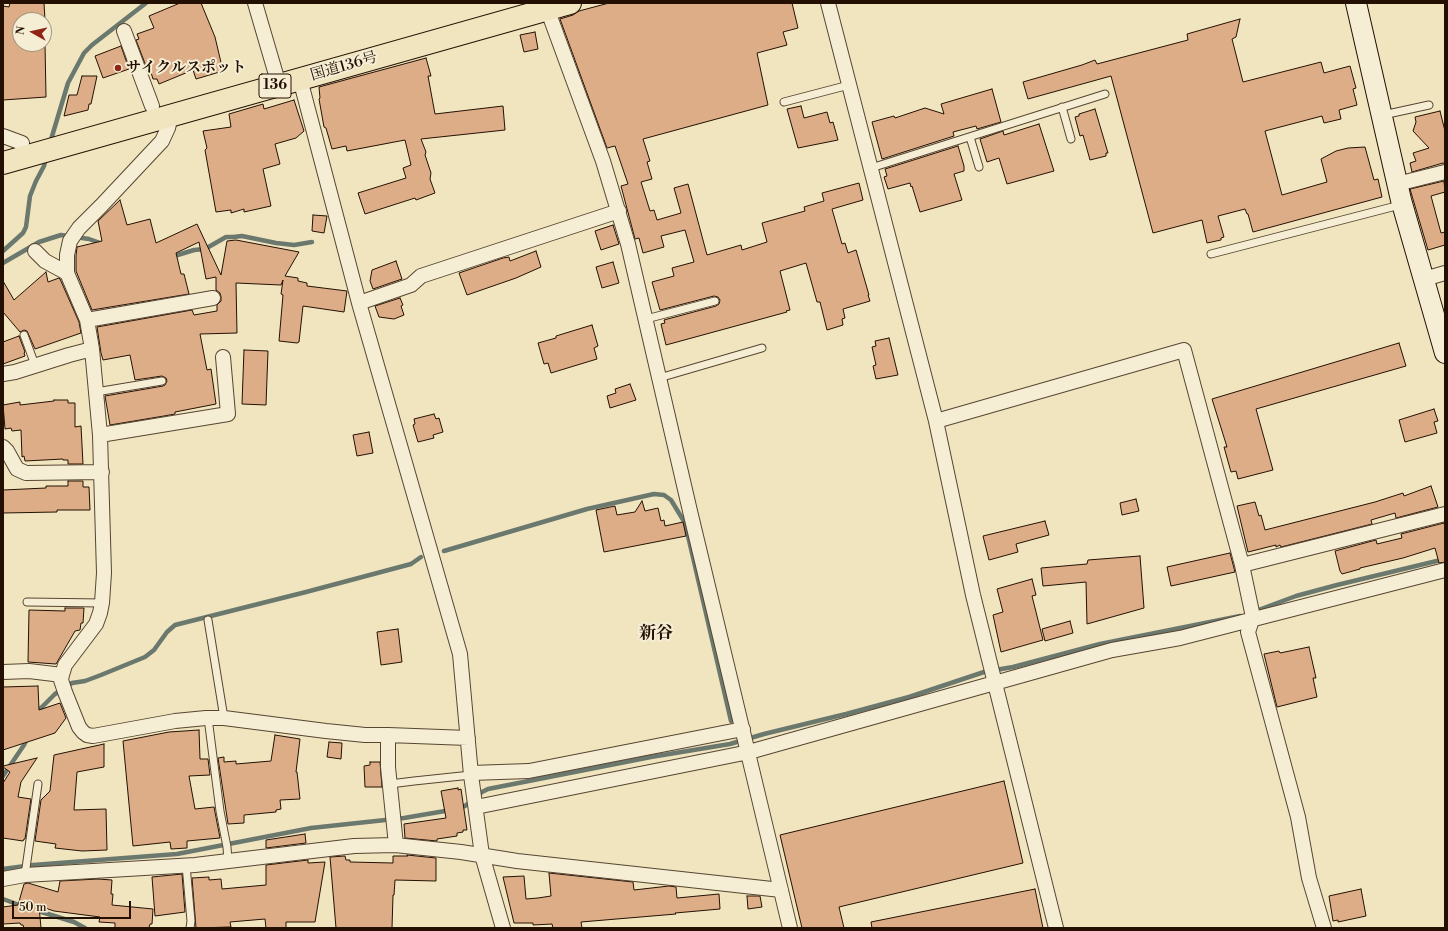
<!DOCTYPE html>
<meta charset="utf-8">
<style>
body{margin:0}
#map{position:relative;width:1448px;height:931px;overflow:hidden;background:#f0e5be;font-family:"Libre Bodoni",serif}
canvas{display:block}
.frame{position:absolute;inset:0;border:4px solid #241003;pointer-events:none}
.north{position:absolute;left:12px;top:12px;width:40px;height:40px;box-sizing:border-box;background:#f5eed5;border:1px solid #a19581;border-radius:50%;rotate:278deg;font-size:11px;font-weight:700;line-height:16px;text-align:center;color:#241003}
.north::after{content:'';display:block;margin:auto;width:14px;height:18px;background:#8f2418;clip-path:polygon(50% 0,100% 100%,50% 72%,0 100%)}
.scale{position:absolute;left:12px;top:901px;width:119px;height:18px;box-sizing:border-box;border:2px solid #241003;border-top:0;padding-left:5px;font-size:12px;line-height:14px;white-space:nowrap;color:#241003;-webkit-text-stroke:3px #f5eed5;paint-order:stroke}
</style>
<div id="map">
<canvas width="1448" height="931"></canvas>
<div class="frame"></div>
<div class="north">N</div>
<div class="scale">50 m</div>
</div>
<script>
const c = document.querySelector('canvas').getContext('2d');
c.lineJoin = 'round';
function poly(rows) {
  const path = new Path2D();
  for (const r of rows) {
    path.moveTo(r[0], r[1]);
    for (let i = 2; i < r.length; i += 2) path.lineTo(r[i], r[i + 1]);
  }
  return path;
}
function trace(path, color, width, dash) {
  c.strokeStyle = color;
  c.lineWidth = width;
  c.lineCap = dash ? 'butt' : 'round';
  c.setLineDash(dash || []);
  c.stroke(path);
}
function paint(path, color) {
  c.fillStyle = color;
  c.fill(path, 'evenodd');
}
function label(font, color, halo, rows, align = 'center') {
  c.font = font + ' "Libre Bodoni","Noto Serif JP",serif';
  c.lineWidth = 4;
  c.setLineDash([]);
  c.textBaseline = 'middle';
  c.strokeStyle = halo;
  c.fillStyle = color;
  for (const [text, x, y, turn = 0] of rows) {
    c.save();
    c.translate(x, y);
    c.rotate((+turn || 0) * Math.PI / 180);
    c.textAlign = isNaN(turn) ? turn : align;
    if (halo) c.strokeText(text, 0, 0);
    c.fillText(text, 0, 0);
    c.restore();
  }
}
trace(poly([
 [50,143,68,83,84,53,92,45,146,3],
 [3,251,23,233,26,227,30,196,36,181,44,166,46,158],
 [171,257,194,250,205,249,226,237,233,237,242,236,276,243,294,245,312,242],
 [3,263,39,242,61,235,89,239,103,244],
 [444,551,587,509,654,494,664,495,671,500,685,523,731,721],
 [1253,612,1296,596,1337,585,1445,559],
 [37,715,39,710,55,694,72,683,85,681,101,675,145,657,154,650,167,632,175,625,306,592,411,564,421,557],
 [3,776,24,745,27,739],
 [458,808,465,806,482,792,488,789,651,757,730,744,764,734,846,714,909,697,984,672,1013,667,1100,644,1240,616],
 [3,869,33,865,177,854,311,828,404,818,451,810],
 [3,899,22,906],
 [35,910,74,922,85,928]
]), '#6b786e', 4.5);
const building = poly([
 [10,3,44,3,45,20,20,20,20,44,45,44,46,97,3,100,3,6,9,7,10,3],
 [180,3,201,3,215,37,223,71,196,79,193,70,159,84,157,79,153,79,149,66,146,66,136,40,139,39,137,34,154,28,149,16,180,3],
 [609,3,792,3,798,28,783,32,787,45,757,53,768,105,643,139,650,161,647,162,652,179,641,182,650,211,654,210,657,220,681,213,674,188,688,184,707,255,741,245,742,250,767,242,762,223,805,211,804,207,824,201,822,193,859,183,863,200,832,209,842,244,845,243,848,253,856,250,869,295,868,295,870,301,843,309,845,318,842,319,843,325,827,330,820,302,817,302,806,263,780,271,790,310,786,311,787,312,666,345,661,324,665,323,664,320,716,306,719,304,720,300,718,297,714,296,660,310,652,282,674,276,672,268,694,262,685,230,661,236,664,247,643,253,639,238,635,239,621,186,628,184,615,146,607,148,560,19,573,15,579,11,609,3],
 [1240,19,1236,37,1232,39,1243,82,1321,62,1324,73,1350,66,1356,88,1353,89,1357,105,1339,110,1341,119,1324,123,1322,116,1265,131,1282,195,1327,182,1321,159,1336,151,1348,148,1365,147,1374,180,1378,179,1382,197,1253,232,1248,214,1247,214,1245,209,1218,216,1224,237,1221,238,1221,240,1207,243,1202,220,1153,233,1111,76,1028,99,1023,82,1082,65,1095,60,1097,64,1188,40,1187,34,1240,19],
 [535,32,538,49,524,52,520,35,535,32],
 [121,46,129,69,103,78,95,56,121,46],
 [426,58,431,76,428,76,435,114,503,106,505,130,421,139,426,152,425,155,431,173,430,179,435,193,416,200,415,198,365,214,358,193,406,178,403,168,411,165,405,140,347,151,346,146,332,149,326,128,324,127,319,99,320,98,319,87,426,58],
 [82,76,97,76,91,104,89,104,88,110,64,116,69,95,77,95,82,76],
 [992,89,1001,122,977,129,976,126,953,132,954,136,882,159,872,122,894,116,895,118,925,108,944,114,941,104,992,89],
 [294,100,304,131,296,138,275,144,280,164,263,169,271,206,244,212,244,209,231,213,231,210,216,212,205,150,207,148,203,131,231,127,229,114,263,104,264,109,294,100],
 [801,106,804,118,827,112,830,123,833,122,838,140,798,148,787,109,801,106],
 [1095,109,1108,153,1106,153,1106,156,1090,160,1083,135,1080,136,1075,117,1079,116,1079,114,1095,109],
 [1440,111,1445,131,1445,164,1443,163,1412,172,1410,163,1416,161,1413,153,1429,148,1413,131,1416,122,1415,117,1440,111],
 [1039,124,1054,171,1007,184,999,158,987,162,980,139,1003,131,1004,135,1039,124],
 [958,146,964,166,964,171,954,174,962,200,920,212,912,186,911,187,910,183,888,189,884,177,887,176,885,169,958,146],
 [1444,181,1445,192,1431,196,1441,233,1445,232,1445,245,1428,250,1410,189,1444,181],
 [120,200,127,225,150,219,156,243,197,224,221,275,227,241,236,240,299,252,285,276,298,278,298,281,307,283,307,286,347,291,344,312,303,306,299,342,297,343,279,341,283,295,281,294,283,280,281,285,236,283,237,333,200,334,207,370,211,369,216,404,175,412,175,414,164,416,110,425,105,396,163,386,165,385,167,381,166,378,162,376,135,380,130,355,103,360,101,353,97,327,192,310,194,315,217,311,217,305,221,301,221,297,220,293,216,290,216,277,206,279,199,242,176,253,181,274,184,274,189,294,92,310,76,271,76,256,77,247,102,241,98,221,120,200],
 [313,215,327,216,324,233,312,231,313,215],
 [613,225,619,244,601,250,595,231,613,225],
 [536,251,541,267,516,278,467,295,459,273,503,258,509,257,510,261,536,251],
 [396,261,402,279,373,289,370,281,372,270,396,261],
 [613,262,619,283,602,288,596,267,613,262],
 [46,272,48,282,59,278,60,279,79,322,81,333,35,349,27,331,24,330,20,332,3,312,3,281,14,300,46,272],
 [400,298,403,305,401,306,404,315,394,319,379,317,375,306,400,298],
 [592,325,598,346,594,348,597,359,551,373,548,363,544,364,538,343,556,338,556,336,592,325],
 [19,336,25,352,24,353,25,356,3,364,3,342,19,336],
 [889,338,898,375,876,379,873,366,876,365,872,347,876,346,875,341,889,338],
 [1399,343,1406,366,1256,409,1273,470,1238,479,1236,471,1231,472,1224,447,1227,447,1212,399,1399,343],
 [244,350,268,351,266,405,242,404,244,350],
 [630,384,636,400,610,408,607,396,616,393,615,389,630,384],
 [54,400,68,400,68,403,75,403,75,427,81,426,83,464,68,464,68,460,63,460,63,459,25,461,24,456,22,457,21,430,12,431,11,428,5,429,3,405,20,402,20,405,54,401,54,400],
 [1434,409,1438,421,1434,422,1437,433,1405,442,1399,420,1434,409],
 [434,414,436,419,439,418,443,432,433,435,434,438,418,442,413,425,415,424,414,419,434,414],
 [369,432,373,453,357,456,353,435,369,432],
 [68,481,83,481,83,487,89,487,90,510,57,510,57,512,3,513,3,490,46,488,46,486,68,486,68,481],
 [1431,486,1438,507,1396,518,1395,513,1371,520,1372,524,1281,547,1280,545,1276,547,1276,545,1248,552,1237,506,1255,502,1259,516,1261,515,1265,530,1375,502,1403,493,1404,496,1431,486],
 [1136,499,1139,511,1122,515,1120,503,1136,499],
 [642,501,645,511,658,508,661,521,664,520,665,526,683,522,686,536,604,552,596,510,615,506,617,515,635,512,642,501],
 [1045,521,1049,535,1016,544,1018,552,989,560,983,536,1045,521],
 [1444,523,1445,526,1445,562,1439,563,1435,548,1403,558,1360,568,1360,569,1342,574,1340,571,1335,551,1376,540,1377,544,1402,538,1401,534,1444,523],
 [1230,553,1235,572,1171,586,1167,567,1230,553],
 [1140,556,1144,608,1087,624,1086,582,1043,586,1041,568,1087,564,1088,560,1140,556],
 [1032,579,1036,595,1032,596,1043,640,1001,652,993,615,1003,612,997,589,1032,579],
 [65,608,84,608,83,623,81,623,80,630,75,631,56,664,28,662,29,610,65,611,65,608],
 [1070,621,1073,633,1045,641,1042,629,1070,621],
 [398,629,402,662,381,665,377,632,398,629],
 [1309,647,1316,678,1313,678,1317,697,1277,707,1264,654,1279,651,1280,653,1309,647],
 [38,686,39,710,60,703,66,718,55,733,3,750,3,687,38,686],
 [199,730,200,759,208,759,210,775,189,776,195,809,214,807,220,838,187,841,187,848,171,849,170,842,133,846,123,741,169,732,199,730],
 [275,735,300,739,296,772,297,772,300,799,280,800,281,809,276,810,276,812,244,815,244,823,228,824,218,758,224,757,224,762,236,761,236,764,271,761,275,735],
 [329,742,342,743,341,759,327,757,329,742],
 [104,744,104,767,77,772,74,810,106,809,107,850,82,851,55,848,56,844,35,841,41,800,50,791,54,755,104,744],
 [37,758,21,782,18,797,31,799,25,839,24,839,23,841,3,838,3,783,10,772,3,767,3,766,37,758],
 [370,762,380,762,382,787,365,787,364,766,370,765,370,762],
 [1004,781,1023,863,839,907,844,928,802,928,780,835,1004,781],
 [458,788,458,790,461,789,467,830,463,830,463,832,457,833,457,836,437,839,437,841,405,838,404,824,446,818,441,791,458,788],
 [305,834,306,843,266,848,266,840,305,834],
 [407,855,436,858,436,881,395,880,394,895,393,895,392,928,336,928,330,857,345,856,346,860,350,860,350,862,393,863,393,856,408,856,407,855],
 [308,860,308,863,325,862,315,922,286,922,286,928,266,928,265,919,230,922,231,927,196,928,192,878,209,877,209,880,221,879,222,889,266,885,266,865,308,860],
 [549,873,633,882,634,890,669,886,676,887,677,898,719,894,720,909,675,913,676,914,581,922,582,928,553,928,552,924,533,925,533,923,514,923,503,877,524,876,526,899,538,898,551,896,549,873],
 [182,874,185,912,155,916,152,877,182,874],
 [98,879,112,880,111,894,113,894,112,905,153,909,152,924,150,924,149,928,115,928,115,923,99,922,100,917,54,911,39,906,41,928,24,928,23,925,21,925,20,923,3,924,3,907,18,905,24,884,28,883,58,892,60,881,98,879],
 [1035,889,1043,928,872,928,871,922,1035,889],
 [1361,889,1366,916,1338,922,1338,920,1333,921,1329,896,1361,889],
 [747,896,760,896,762,907,748,909,747,896]
]);
paint(building, '#dcad87');
trace(building, '#241003', 1);
const lane = poly([
 [784,102,849,85],
 [1062,107,1071,139],
 [1383,115,1429,105],
 [970,137,979,167],
 [871,168,1105,94],
 [1211,254,1400,205],
 [646,319,715,301],
 [24,335,35,365],
 [659,378,762,348],
 [96,392,162,381],
 [27,602,102,603],
 [208,620,224,718],
 [208,718,220,811,227,847,228,861],
 [390,784,414,781,471,775],
 [186,865,191,921,190,928],
 [25,875,38,784]
]);
const street = poly([
 [255,3,279,85],
 [545,3,603,161,628,244,690,511,790,928],
 [828,3,936,421,973,595,1056,928],
 [124,31,152,106],
 [300,79,359,303,460,654,471,775,482,855,503,928],
 [3,136,22,143],
 [1397,184,1445,172],
 [67,273,67,255,70,241,79,228,101,206,162,141,168,128,171,116],
 [1424,279,1445,273],
 [359,303,411,285,421,276,619,211],
 [87,320,213,298],
 [3,374,15,372,69,355,92,349],
 [936,421,1184,350,1242,565,1253,617,1248,632,1298,817,1309,878,1324,928],
 [100,435,228,414,223,357],
 [3,447,7,451,17,469,26,473,102,472],
 [1242,565,1445,514],
 [3,672,29,671,62,675,65,665,96,624,100,613,102,603,104,573,100,435,92,349,87,320,67,273,45,261,35,251],
 [62,675,61,680,65,692,79,727,83,732,87,735,93,736,175,721,206,718,224,718,326,731,365,735,388,735,388,767,396,845],
 [388,735,468,738],
 [471,773,529,771,743,729],
 [476,807,749,752,1112,650,1180,638,1445,570],
 [3,879,25,875,195,865,354,846,395,845,461,852,517,861,781,890]
]);
const secondary = poly([
 [1356,3,1401,200,1445,353]
]);
const highway = poly([
 [3,163,570,3]
]);
trace(lane, '#574532', 9);
trace(street, '#574532', 16);
trace(secondary, '#241003', 22);
trace(highway, '#241003', 24);
trace(lane, '#f5eed5', 7);
trace(street, '#f5eed5', 14);
trace(secondary, '#f5eed5', 20);
trace(highway, '#f0e5be', 22);
for (const [x, y, r, color] of [
 [118,68,4,"#8f2418"]
]) {
  const dot = new Path2D();
  dot.arc(x, y, r, 0, 2 * Math.PI);
  c.fillStyle = color;
  c.fill(dot);
  trace(dot, '#f5eed5', 1.5);
}
for (const [x, y, w] of [
 [275,86,32]
]) {
  const box = new Path2D();
  box.roundRect(x - w / 2, y - 12, w, 24, 3);
  c.fillStyle = '#f5eed5';
  c.fill(box);
  trace(box, '#241003', 1);
}
label('bold 14px', '#241003', null, [
 ["136",275,86]
]);
label('15px', '#241003', '#f5eed5', [
 ["国道136号",344,67,-16]
]);
label('bold 15px', '#241003', '#f5eed5', [
 ["サイクルスポット",126,68]
], 'left');
label('bold 17px', '#241003', '#f5eed5', [
 ["新谷",656,634]
]);
</script>
